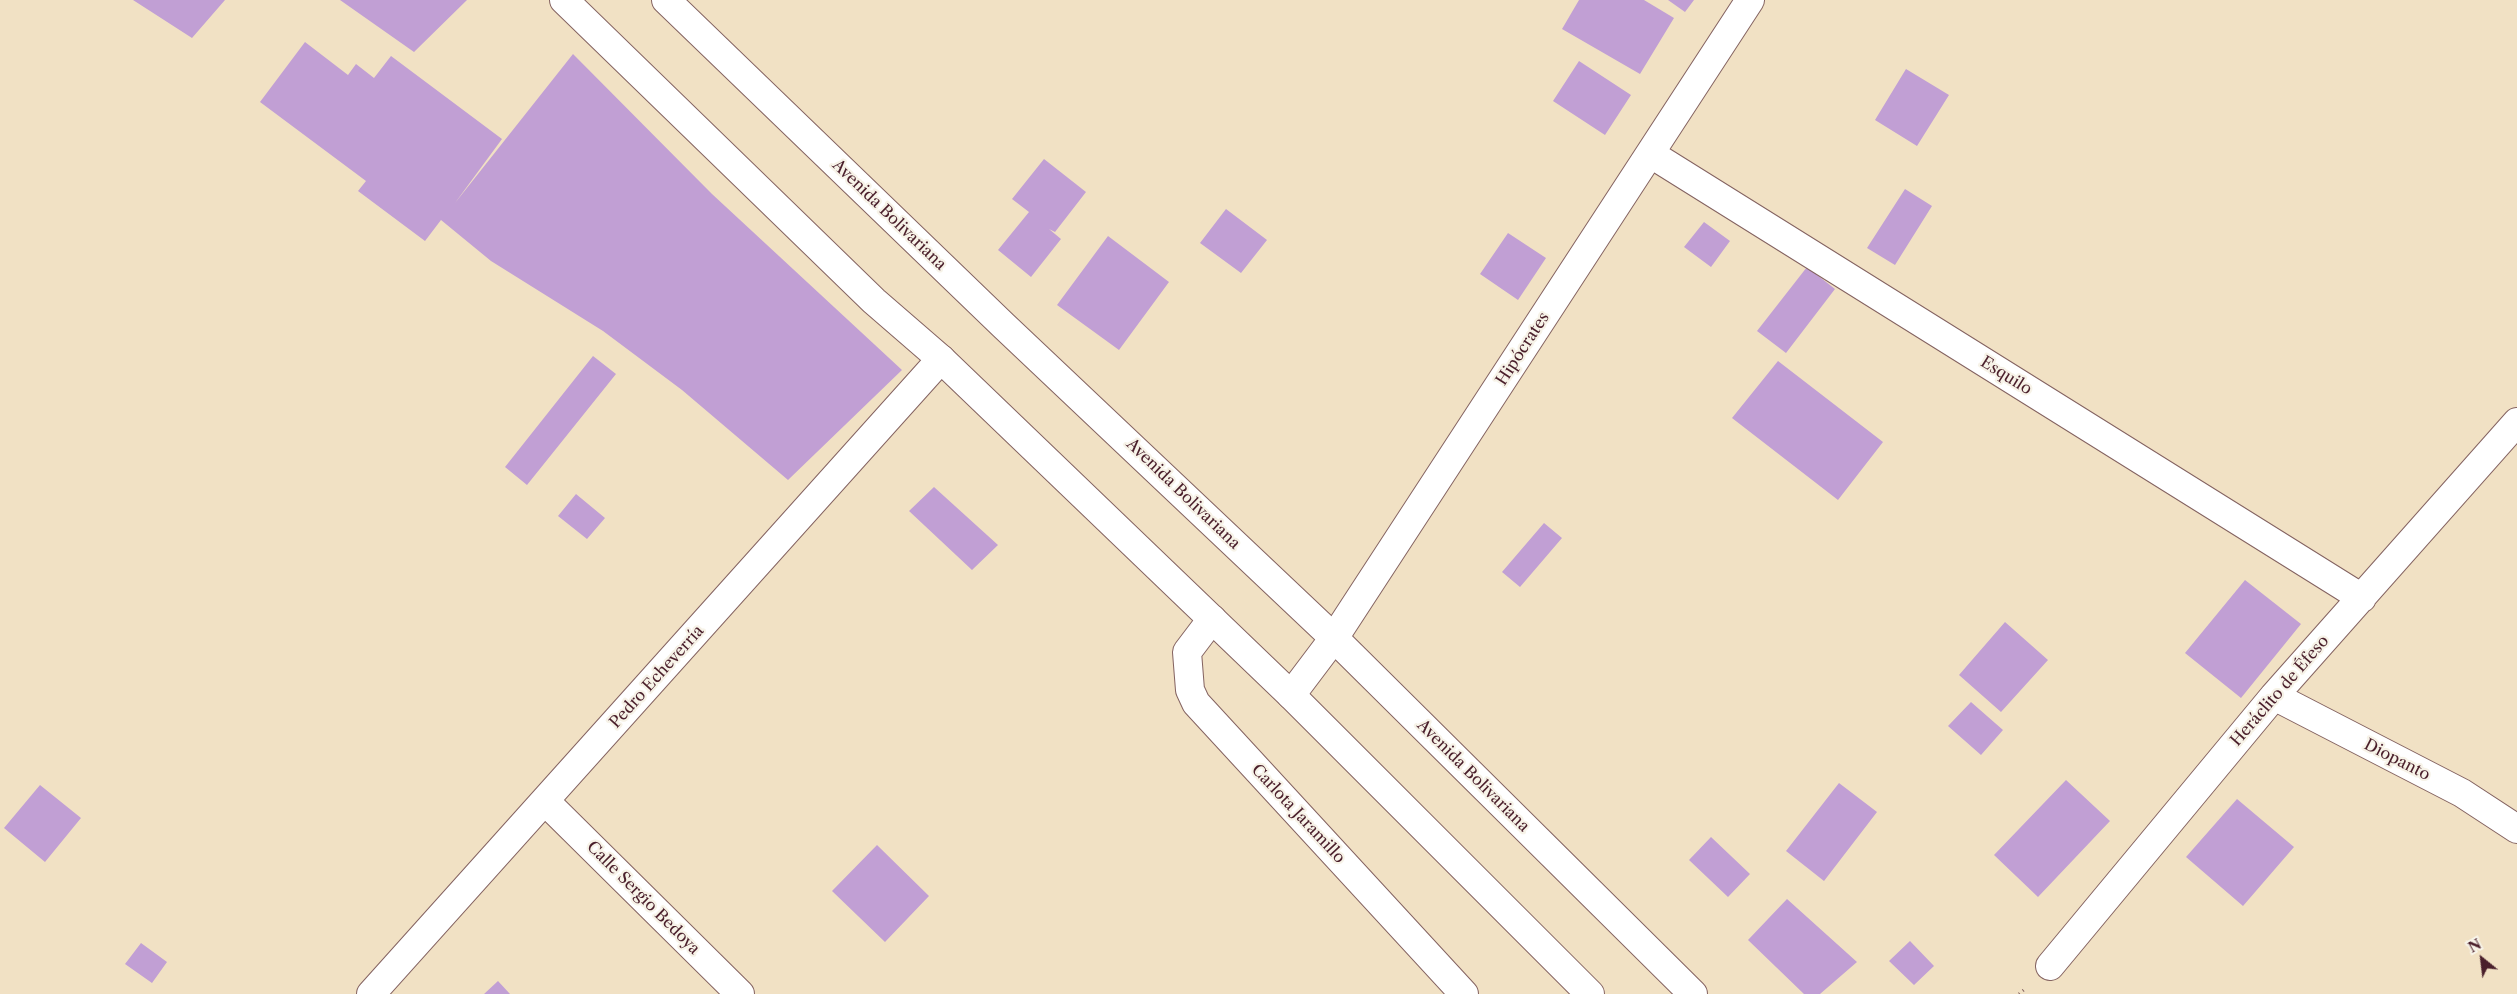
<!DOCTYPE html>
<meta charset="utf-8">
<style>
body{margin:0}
#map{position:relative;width:2517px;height:994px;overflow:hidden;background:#f1e1c4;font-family:"Libre Caslon Text",serif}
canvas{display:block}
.north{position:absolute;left:2457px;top:934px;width:50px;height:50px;-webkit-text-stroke:4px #f7f3e8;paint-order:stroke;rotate:331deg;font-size:14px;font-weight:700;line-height:20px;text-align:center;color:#4a1f2b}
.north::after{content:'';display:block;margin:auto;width:18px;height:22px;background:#4a1f2b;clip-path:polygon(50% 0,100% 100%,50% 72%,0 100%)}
</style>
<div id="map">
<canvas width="2517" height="994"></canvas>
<div class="north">N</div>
</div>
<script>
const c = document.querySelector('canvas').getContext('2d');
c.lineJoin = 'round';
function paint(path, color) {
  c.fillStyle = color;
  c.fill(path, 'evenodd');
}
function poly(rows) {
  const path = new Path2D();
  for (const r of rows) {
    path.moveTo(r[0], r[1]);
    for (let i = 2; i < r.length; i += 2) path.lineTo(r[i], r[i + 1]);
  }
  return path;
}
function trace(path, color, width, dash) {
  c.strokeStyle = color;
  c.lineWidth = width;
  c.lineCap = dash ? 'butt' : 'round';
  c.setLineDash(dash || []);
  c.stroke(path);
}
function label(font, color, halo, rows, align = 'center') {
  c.font = font + ' "Libre Caslon Text",serif';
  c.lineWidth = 4.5;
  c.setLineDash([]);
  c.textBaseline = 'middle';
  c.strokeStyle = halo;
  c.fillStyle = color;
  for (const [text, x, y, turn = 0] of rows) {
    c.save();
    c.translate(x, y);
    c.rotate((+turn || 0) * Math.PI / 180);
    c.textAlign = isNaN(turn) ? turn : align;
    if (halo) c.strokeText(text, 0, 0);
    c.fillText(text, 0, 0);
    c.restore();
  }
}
paint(poly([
 [133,0,225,0,192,38],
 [340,0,467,0,414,52],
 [1579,0,1644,0,1674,18,1640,74,1562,29],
 [1668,0,1694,0,1685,12],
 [305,42,348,75,356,64,374,78,391,56,502,139,455,203,573,54,712,194,902,370,788,480,682,390,603,331,491,261,441,220,425,241,358,191,366,181,260,102],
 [1579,61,1631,95,1605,135,1553,101],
 [1906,69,1949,95,1917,146,1875,120],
 [1044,159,1086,192,1055,232,1049,229,1061,239,1031,277,998,250,1029,212,1012,199],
 [1905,189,1932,206,1895,265,1867,248],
 [1226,209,1267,240,1241,273,1200,243],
 [1704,222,1730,241,1711,267,1684,247],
 [1508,233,1546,258,1518,300,1480,274],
 [1108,236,1169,282,1119,350,1057,305],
 [1807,267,1835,289,1786,353,1757,331],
 [593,356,616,374,527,485,505,467],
 [1778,361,1883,442,1838,500,1732,418],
 [934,487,998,545,972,570,909,511],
 [576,494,605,518,587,539,558,516],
 [1544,523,1562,538,1520,587,1502,572],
 [2245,580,2301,624,2241,698,2185,653],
 [2005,622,2048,660,2001,712,1959,675],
 [1971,702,2003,730,1981,755,1948,726],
 [2066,780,2110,821,2038,897,1994,855],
 [1839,783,1877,812,1824,881,1786,851],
 [40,785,81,818,45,862,4,828],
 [2237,799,2294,847,2243,906,2186,857],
 [1711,837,1750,874,1728,897,1689,860],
 [877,845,929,896,885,942,832,891],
 [1787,899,1857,962,1820,994,1804,994,1748,940],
 [1910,941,1934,966,1914,985,1889,961],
 [141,943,167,962,152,983,125,964],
 [498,981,510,994,484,994]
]), '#c19fd4');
const minor = poly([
 [1651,154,2362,598],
 [1212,619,1187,652,1190,690,1196,703,1464,994],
 [1291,695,1334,638,1750,0],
 [2274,696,2462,793,2517,829],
 [545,801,740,994],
 [2050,966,2274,696,2517,422],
 [371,994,941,359]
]);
const highway = poly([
 [564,0,874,301,941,359,1291,695,1590,994],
 [666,0,1003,325,1334,638,1693,994]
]);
trace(minor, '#846361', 30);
trace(highway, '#846361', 30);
trace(poly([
 [2019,994,2026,988]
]), '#846361', 3, [1, 4]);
trace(minor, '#fff', 28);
trace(highway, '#fff', 28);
label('16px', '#4a1f2b', '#f7f3e8', [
 ["Avenida Bolivariana",889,215,44],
 ["Hipócrates",1523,349,-57],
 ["Esquilo",2006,376,32],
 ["Avenida Bolivariana",1183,494,44],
 ["Pedro Echeverría",657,677,-48],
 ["Heráclito de Éfeso",2280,691,-49],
 ["Diopanto",2397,760,27],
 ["Avenida Bolivariana",1473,776,45],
 ["Carlota Jaramillo",1298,814,47],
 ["Calle Sergio Bedoya",643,898,45]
]);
</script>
